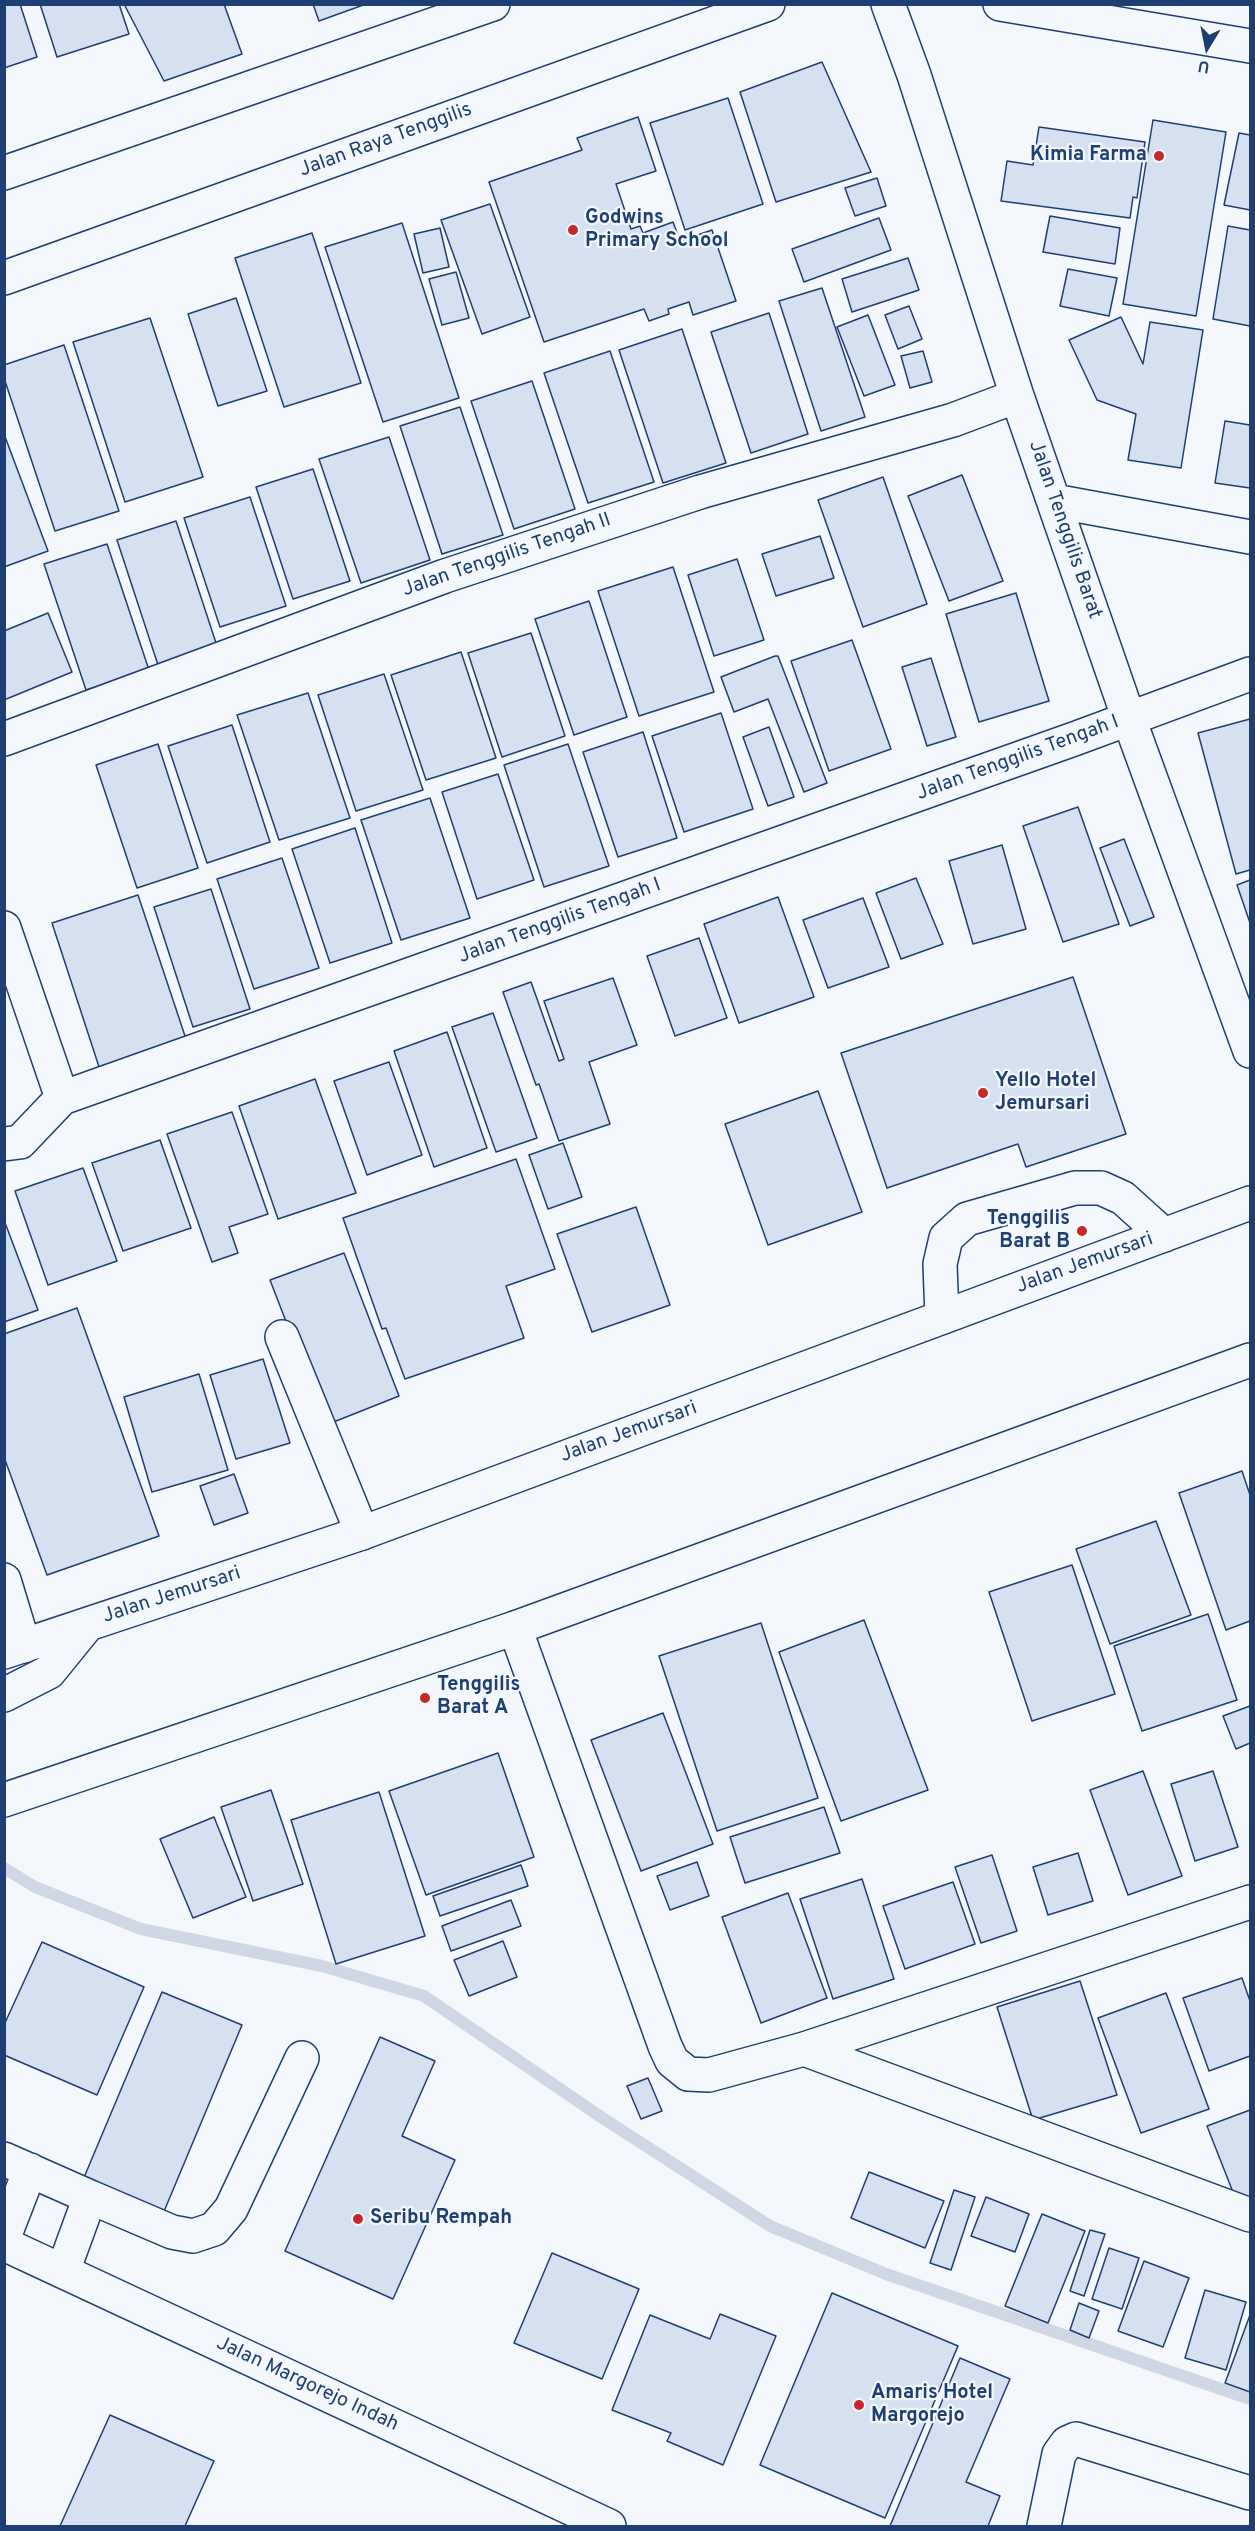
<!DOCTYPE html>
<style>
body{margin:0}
#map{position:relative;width:1255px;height:2531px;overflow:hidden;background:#f4f7fb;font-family:Overpass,sans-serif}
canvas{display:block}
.frame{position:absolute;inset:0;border:6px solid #1d3f73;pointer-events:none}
.north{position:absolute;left:1177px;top:18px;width:60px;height:60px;-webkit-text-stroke:4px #f4f7fb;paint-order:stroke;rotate:190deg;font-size:16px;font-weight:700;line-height:24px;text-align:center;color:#1d3f73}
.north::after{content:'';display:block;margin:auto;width:21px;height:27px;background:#1d3f73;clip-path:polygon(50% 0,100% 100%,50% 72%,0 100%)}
</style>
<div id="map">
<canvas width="1255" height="2531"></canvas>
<div class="frame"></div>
<div class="north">U</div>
</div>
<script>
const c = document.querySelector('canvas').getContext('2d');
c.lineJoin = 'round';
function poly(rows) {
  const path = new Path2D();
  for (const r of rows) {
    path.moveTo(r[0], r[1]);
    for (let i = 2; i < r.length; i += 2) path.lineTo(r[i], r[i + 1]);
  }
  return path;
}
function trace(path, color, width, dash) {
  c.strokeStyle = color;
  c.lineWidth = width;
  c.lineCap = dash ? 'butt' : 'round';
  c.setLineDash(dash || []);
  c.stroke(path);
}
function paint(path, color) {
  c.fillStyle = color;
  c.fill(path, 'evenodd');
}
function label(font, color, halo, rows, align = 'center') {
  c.font = font + ' Overpass,sans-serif';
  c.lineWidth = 4.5;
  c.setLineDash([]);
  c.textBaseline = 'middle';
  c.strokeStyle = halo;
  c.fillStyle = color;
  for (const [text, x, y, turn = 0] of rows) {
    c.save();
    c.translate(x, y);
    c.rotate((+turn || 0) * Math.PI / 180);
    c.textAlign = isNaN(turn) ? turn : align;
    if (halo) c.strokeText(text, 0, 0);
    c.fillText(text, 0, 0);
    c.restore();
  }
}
trace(poly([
 [4,1868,35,1887,141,1929,322,1966,424,1996,601,2117,770,2226,886,2274,1250,2399]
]), '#cfd7e4', 12);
const building = poly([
 [4,4,20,4,37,57,4,68,4,4],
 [40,4,119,4,129,34,57,57,40,4],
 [124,4,224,4,242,54,164,81,124,4],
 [313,4,366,4,319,21,313,4],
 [822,62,871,172,776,202,740,92,822,62],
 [728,98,763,204,685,230,650,123,728,98],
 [638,117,656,171,616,184,631,229,640,226,643,233,673,222,680,241,712,230,736,301,693,315,689,302,668,309,669,314,649,321,644,309,544,342,489,182,582,150,577,138,638,117],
 [1153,120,1226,132,1196,316,1123,304,1153,120],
 [1039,127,1145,142,1137,198,1133,197,1130,218,1001,201,1007,161,1033,165,1039,127],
 [1239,133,1250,135,1250,210,1224,205,1239,133],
 [877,178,886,206,855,216,845,188,877,178],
 [490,204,530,317,482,334,441,220,490,204],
 [1050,216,1120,228,1115,264,1043,252,1050,216],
 [879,218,891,250,804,282,792,249,879,218],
 [402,223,459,398,383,422,325,247,402,223],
 [1228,226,1250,230,1250,326,1213,319,1228,226],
 [440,228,449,267,423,273,414,234,440,228],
 [312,233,361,383,284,407,235,258,312,233],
 [908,258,919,290,852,312,842,279,908,258],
 [1068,269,1117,278,1109,316,1060,306,1068,269],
 [456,272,469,318,442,325,429,279,456,272],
 [822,288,865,417,821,431,779,301,822,288],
 [236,298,267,391,218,406,188,314,236,298],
 [909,306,922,339,898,349,885,315,909,306],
 [769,313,808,434,751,453,711,332,769,313],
 [868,315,895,385,864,396,837,327,868,315],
 [1121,317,1143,364,1150,322,1203,330,1181,468,1128,460,1136,414,1097,400,1069,340,1121,317],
 [150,318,203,477,125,502,73,342,150,318],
 [682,329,726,463,663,483,619,350,682,329],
 [64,345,119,511,55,531,4,378,4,365,64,345],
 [610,351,654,482,588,503,544,373,610,351],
 [923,351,932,382,910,388,901,356,923,351],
 [532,381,575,509,514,529,471,401,532,381],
 [460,407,503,535,442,554,400,426,460,407],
 [1225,421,1250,425,1250,488,1215,483,1225,421],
 [4,434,48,551,4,567,4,434],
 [389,437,430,560,361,583,319,459,389,437],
 [313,469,350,581,293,599,256,487,313,469],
 [962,475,1003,581,949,601,908,496,962,475],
 [883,477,927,604,863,627,818,500,883,477],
 [250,497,286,606,220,627,184,518,250,497],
 [176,521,217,646,158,665,117,540,176,521],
 [820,536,834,578,776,596,762,554,820,536],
 [107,544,149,670,86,690,44,564,107,544],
 [737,559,764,640,714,656,688,575,737,559],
 [673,567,714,692,639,716,598,591,673,567],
 [1016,593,1049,701,979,722,946,614,1016,593],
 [589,601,627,717,574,735,535,619,589,601],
 [48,613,72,672,4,700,4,631,48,613],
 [531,633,565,736,502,757,468,653,531,633],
 [852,640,891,749,829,771,791,661,852,640],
 [461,652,496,758,426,780,391,675,461,652],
 [775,656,778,656,827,783,804,792,768,699,734,712,721,677,775,656],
 [931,658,956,737,927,746,902,667,931,658],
 [384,674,423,790,356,811,318,695,384,674],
 [308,693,350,818,279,840,237,715,308,693],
 [721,713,753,809,684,832,652,736,721,713],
 [1250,719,1250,870,1236,874,1198,733,1250,719],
 [232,725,270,842,207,863,168,746,232,725],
 [769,727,794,797,768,806,743,737,769,727],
 [643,732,677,838,618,857,583,752,643,732],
 [158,744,198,868,137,888,96,765,158,744],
 [568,744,609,866,544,887,504,765,568,744],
 [498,774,534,880,477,899,442,792,498,774],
 [430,798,470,918,401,940,361,820,430,798],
 [1078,807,1119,924,1063,942,1023,826,1078,807],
 [355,828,392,943,330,963,292,849,355,828],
 [1124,839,1154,917,1130,926,1100,848,1124,839],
 [1002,845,1026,929,973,944,949,861,1002,845],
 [282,858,319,968,254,989,217,879,282,858],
 [916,878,943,944,901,959,876,893,916,878],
 [1250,880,1250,923,1237,885,1250,880],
 [211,889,250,1009,193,1027,154,907,211,889],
 [138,895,188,1045,101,1073,52,923,138,895],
 [778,897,814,997,739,1023,704,924,778,897],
 [863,898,889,967,828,988,803,920,863,898],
 [699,938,727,1018,675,1036,647,956,699,938],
 [1073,977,1126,1134,1026,1167,1018,1144,887,1188,841,1053,1073,977],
 [613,978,637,1045,589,1062,610,1124,559,1141,539,1084,536,1085,503,992,531,982,559,1061,564,1059,544,1001,613,978],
 [493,1013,537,1138,496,1152,452,1027,493,1013],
 [447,1032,487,1148,434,1167,394,1051,447,1032],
 [389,1062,422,1155,367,1175,334,1081,389,1062],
 [315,1079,356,1193,278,1219,239,1106,315,1079],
 [818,1091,862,1212,768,1245,725,1124,818,1091],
 [232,1112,268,1214,229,1227,238,1253,212,1262,167,1134,232,1112],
 [160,1140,191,1228,123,1251,92,1163,160,1140],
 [563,1143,582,1197,548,1209,529,1155,563,1143],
 [516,1159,555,1269,506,1286,524,1338,405,1379,386,1328,382,1329,343,1218,516,1159],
 [83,1168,117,1261,48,1285,15,1191,83,1168],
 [636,1207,670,1305,592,1332,557,1234,636,1207],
 [4,1220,38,1310,4,1322,4,1220],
 [344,1253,399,1396,326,1425,270,1280,344,1253],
 [77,1308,159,1536,47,1575,4,1457,4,1334,77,1308],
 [263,1359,290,1443,236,1459,210,1375,263,1359],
 [199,1374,228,1470,152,1492,124,1397,199,1374],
 [1242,1471,1250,1495,1250,1621,1226,1630,1179,1493,1242,1471],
 [234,1474,248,1513,214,1525,200,1486,234,1474],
 [1156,1521,1191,1615,1110,1644,1076,1549,1156,1521],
 [1072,1565,1115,1694,1032,1721,989,1592,1072,1565],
 [1208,1614,1237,1700,1142,1731,1114,1646,1208,1614],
 [864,1620,928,1790,841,1821,779,1652,864,1620],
 [761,1623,818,1798,717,1831,659,1656,761,1623],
 [1250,1706,1250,1743,1236,1749,1223,1716,1250,1706],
 [663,1713,713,1844,641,1871,591,1740,663,1713],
 [498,1753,534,1857,426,1895,389,1791,498,1753],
 [1143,1771,1182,1876,1128,1895,1090,1790,1143,1771],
 [1213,1771,1238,1847,1195,1861,1171,1784,1213,1771],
 [271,1790,303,1884,253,1901,221,1807,271,1790],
 [379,1792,425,1936,336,1964,291,1820,379,1792],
 [824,1807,840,1853,745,1883,730,1837,824,1807],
 [214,1817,246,1897,193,1918,160,1839,214,1817],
 [1078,1853,1093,1901,1048,1915,1033,1867,1078,1853],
 [992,1855,1017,1931,981,1943,955,1867,992,1855],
 [697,1862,709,1896,670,1910,657,1876,697,1862],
 [521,1865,528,1886,440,1916,433,1896,521,1865],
 [862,1879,894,1979,833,1999,800,1899,862,1879],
 [953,1882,975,1944,905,1969,883,1906,953,1882],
 [788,1893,827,1998,761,2023,722,1917,788,1893],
 [511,1900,521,1926,451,1951,442,1926,511,1900],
 [503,1941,517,1977,469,1996,454,1960,503,1941],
 [42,1942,144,1987,97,2095,4,2055,4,2025,42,1942],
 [1242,1978,1250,2001,1250,2056,1209,2071,1183,1998,1242,1978],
 [1080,1981,1117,2095,1033,2120,997,2007,1080,1981],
 [162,1992,242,2025,160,2221,80,2187,162,1992],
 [1166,1993,1209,2109,1141,2133,1098,2018,1166,1993],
 [380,2037,435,2061,402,2136,455,2160,393,2299,285,2251,380,2037],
 [648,2078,662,2111,641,2119,627,2086,648,2078],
 [1250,2110,1250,2206,1240,2210,1207,2126,1250,2110],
 [869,2172,944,2201,925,2248,851,2218,869,2172],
 [954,2190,975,2197,951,2270,930,2263,954,2190],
 [986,2197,1029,2214,1015,2252,971,2236,986,2197],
 [1042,2214,1085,2231,1048,2323,1005,2306,1042,2214],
 [1090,2230,1105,2234,1084,2296,1070,2291,1090,2230],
 [1109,2248,1139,2258,1122,2309,1092,2299,1109,2248],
 [552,2253,639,2289,602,2379,514,2343,552,2253],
 [1144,2261,1189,2278,1163,2347,1118,2331,1144,2261],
 [1205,2290,1246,2302,1226,2370,1185,2358,1205,2290],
 [832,2293,958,2346,885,2518,760,2465,832,2293],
 [1079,2303,1099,2311,1089,2338,1070,2330,1079,2303],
 [720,2314,776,2336,723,2465,667,2441,671,2433,612,2410,650,2315,710,2339,720,2314],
 [1250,2315,1250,2392,1225,2383,1250,2315],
 [960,2358,1010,2379,966,2482,1000,2496,988,2526,890,2526,960,2358],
 [110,2415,214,2461,185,2526,60,2526,110,2415]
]);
paint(building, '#d5e0f0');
trace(building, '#1d3f73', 1.5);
const minor = poly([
 [888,4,914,75,1017,396,1129,719,1250,1051],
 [1054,501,1250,537],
 [4,739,445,576,700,492,953,420,1017,396],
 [4,928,62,1098],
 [4,1144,20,1142,62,1098,1074,739,1250,674],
 [942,1317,940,1264,946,1238,967,1219,1075,1188,1101,1188,1123,1198,1164,1235],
 [282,1337,362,1533],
 [4,1580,24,1646],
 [515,1628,665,2046,672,2061,688,2074,709,2075,804,2049,1250,1902],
 [804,2049,1250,2215],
 [4,2159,90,2197],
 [4,2237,30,2170],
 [63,2271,90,2197,172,2232,193,2236,214,2229,231,2209,302,2058],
 [1044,2526,1059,2454,1067,2443,1076,2439,1250,2493]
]);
const major = poly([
 [1000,4,1250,46],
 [4,173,493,4],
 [4,278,768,4],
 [4,1652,362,1533,1250,1203],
 [4,1695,49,1672,88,1624],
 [4,1800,515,1628,1250,1360],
 [4,2244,609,2526]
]);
trace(minor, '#1d3f73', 36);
trace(major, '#1d3f73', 36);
trace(minor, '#f4f7fb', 33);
trace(major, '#f4f7fb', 33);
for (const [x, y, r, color] of [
 [1159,156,6,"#c62828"],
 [573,230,6,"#c62828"],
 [983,1093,6,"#c62828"],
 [1082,1231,6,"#c62828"],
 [425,1698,6,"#c62828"],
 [358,2219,6,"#c62828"],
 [859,2405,6,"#c62828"]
]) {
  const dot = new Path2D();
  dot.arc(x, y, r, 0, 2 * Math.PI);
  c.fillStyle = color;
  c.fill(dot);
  trace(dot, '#f4f7fb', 2);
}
label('20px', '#1d3f73', '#f4f7fb', [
 ["Jalan Raya Tenggilis",386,141,-20],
 ["Jalan Tenggilis Barat",1064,530,71],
 ["Jalan Tenggilis Tengah II",507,556,-19],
 ["Jalan Tenggilis Tengah I",1018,759,-20],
 ["Jalan Tenggilis Tengah I",560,922,-20],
 ["Jalan Jemursari",1085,1264,-20],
 ["Jalan Jemursari",629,1433,-20],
 ["Jalan Jemursari",172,1596,-18],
 ["Jalan Margorejo Indah",307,2385,25]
]);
label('bold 20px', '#1d3f73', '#f4f7fb', [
 ["Kimia Farma",1147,156,"right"],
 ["Godwins",585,219],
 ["Primary School",585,242],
 ["Yello Hotel",995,1082],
 ["Jemursari",995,1105],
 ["Tenggilis",1070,1220,"right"],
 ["Barat B",1070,1243,"right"],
 ["Tenggilis",437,1686],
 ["Barat A",437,1709],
 ["Seribu Rempah",370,2219],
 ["Amaris Hotel",871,2394],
 ["Margorejo",871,2417]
], 'left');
</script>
